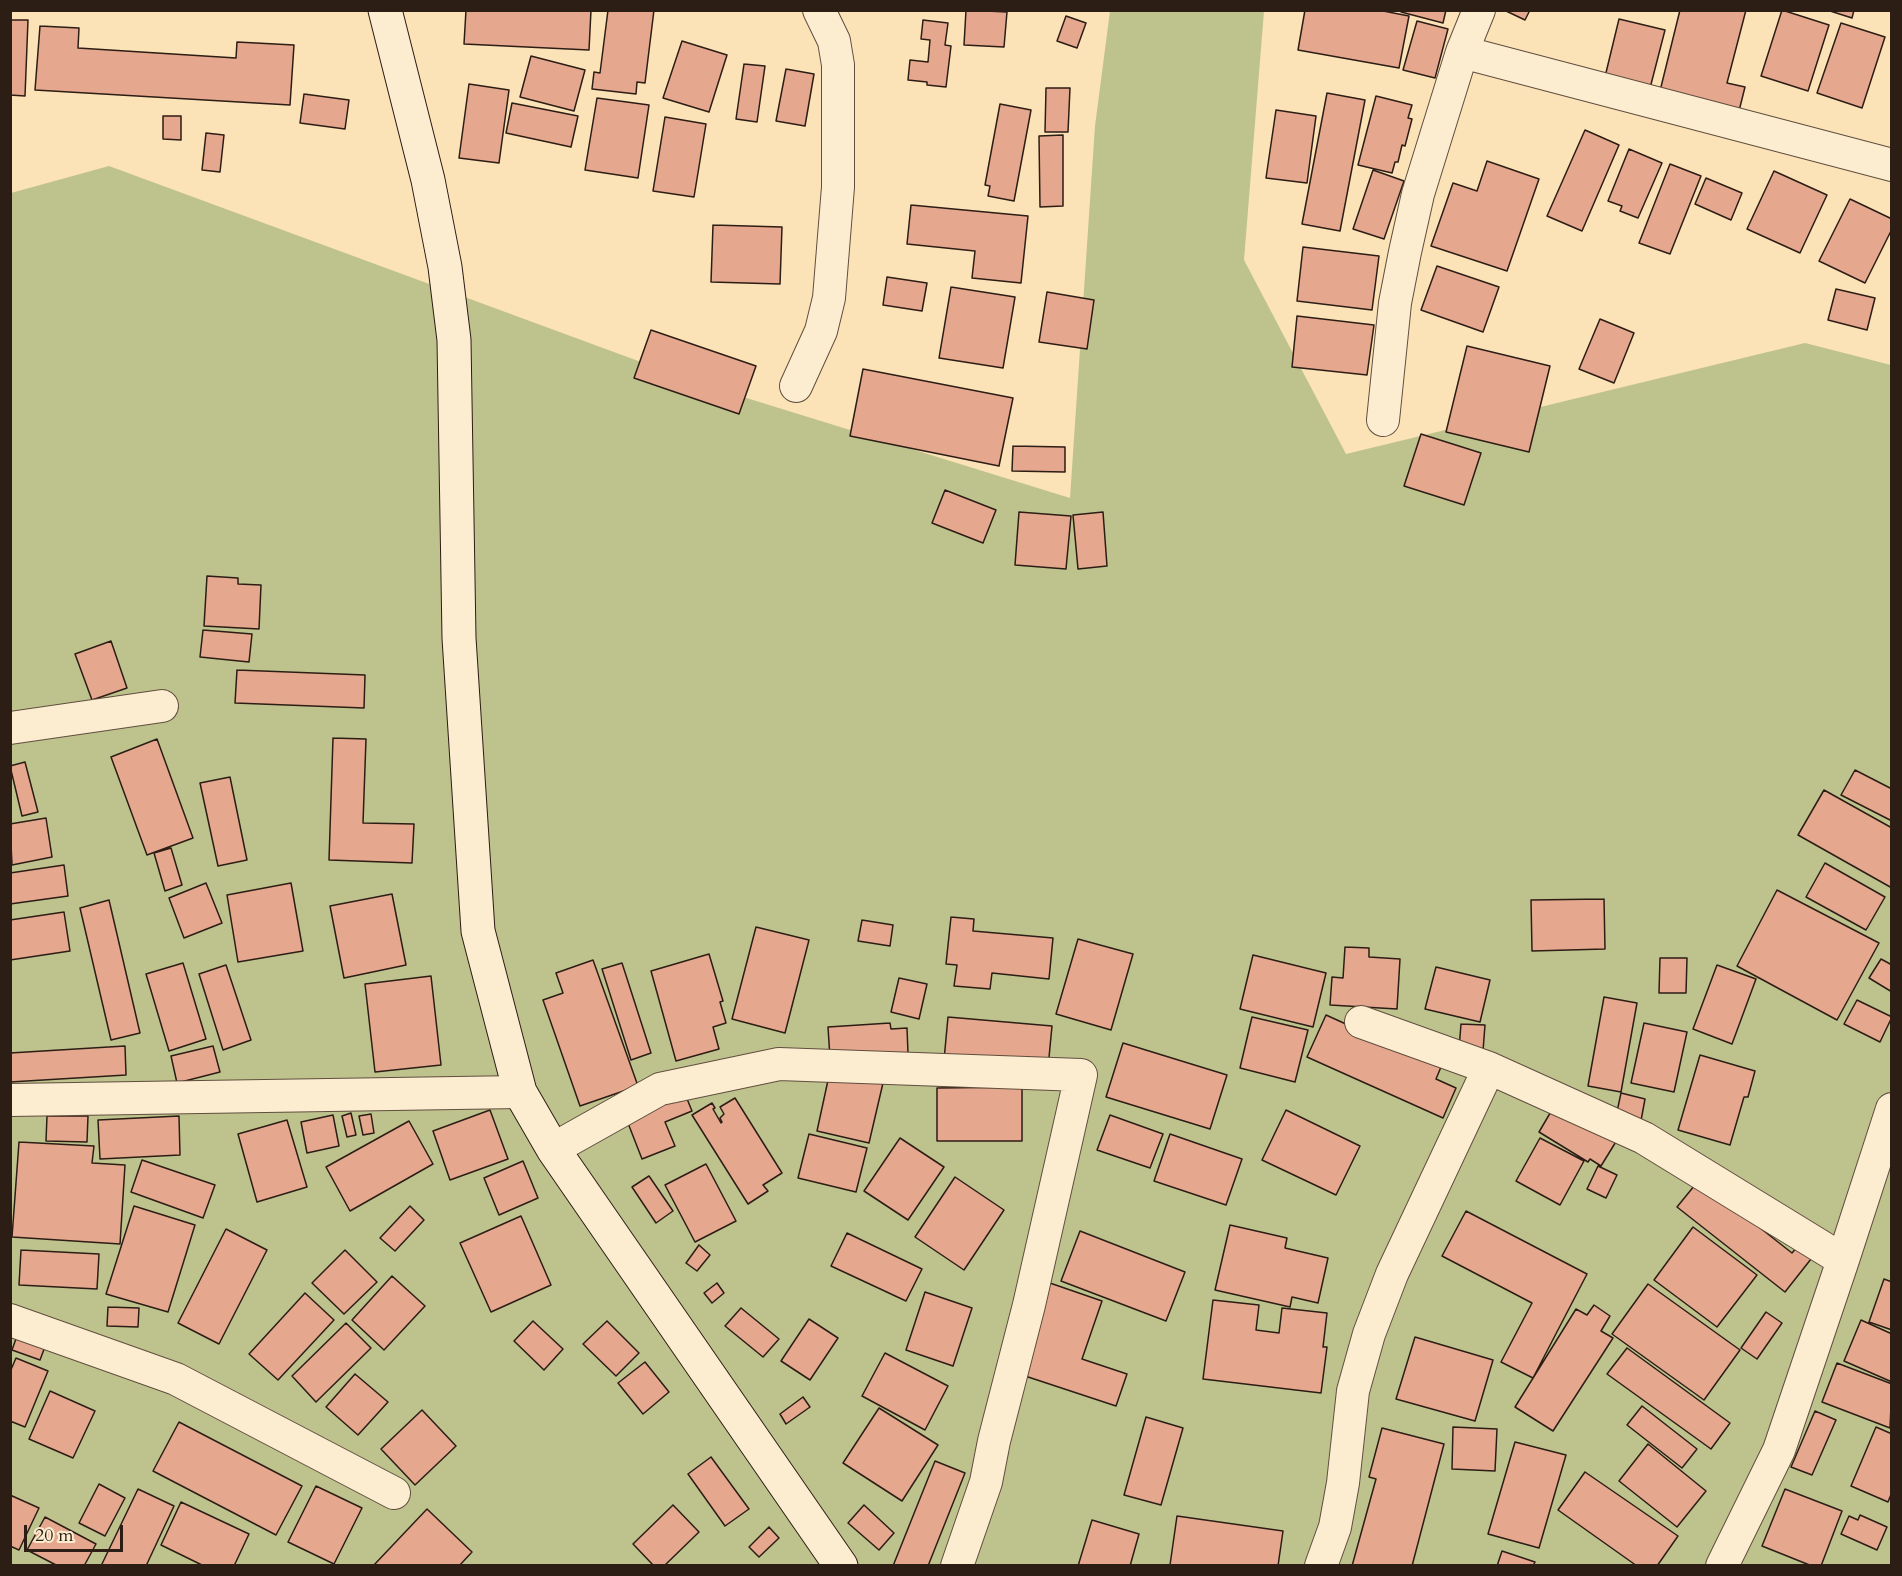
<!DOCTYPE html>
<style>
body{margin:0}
#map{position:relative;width:1902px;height:1576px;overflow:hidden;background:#fbe2b7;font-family:Cardo,serif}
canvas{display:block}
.frame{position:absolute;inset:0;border:12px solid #2c1d15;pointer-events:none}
.scale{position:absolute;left:24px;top:1525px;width:99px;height:27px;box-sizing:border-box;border:3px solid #2c1d15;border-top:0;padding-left:8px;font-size:18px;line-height:21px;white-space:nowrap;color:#2c1d15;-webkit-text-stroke:4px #fcecd0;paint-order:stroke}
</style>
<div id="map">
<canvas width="1902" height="1576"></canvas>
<div class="frame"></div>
<div class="scale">20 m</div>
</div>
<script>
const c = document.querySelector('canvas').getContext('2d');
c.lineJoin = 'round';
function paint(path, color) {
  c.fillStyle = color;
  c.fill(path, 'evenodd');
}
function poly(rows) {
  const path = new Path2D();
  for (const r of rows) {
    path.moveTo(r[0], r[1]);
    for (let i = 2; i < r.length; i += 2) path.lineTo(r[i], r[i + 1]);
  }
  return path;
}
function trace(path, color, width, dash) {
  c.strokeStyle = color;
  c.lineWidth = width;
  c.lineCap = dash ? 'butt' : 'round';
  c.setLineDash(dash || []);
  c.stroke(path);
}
paint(poly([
 [1110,11,1264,11,1244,260,1346,454,1805,343,1891,365,1891,1565,11,1566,11,193,109,166,698,383,1070,498,1095,126]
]), '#bec38e');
const building = poly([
 [466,10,591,10,589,50,464,44,466,10],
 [608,10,654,10,645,83,637,82,636,94,592,89,594,72,600,73,608,10],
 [966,10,1007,12,1004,47,964,45,966,10],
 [1305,10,1378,10,1409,16,1399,68,1298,50,1305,10],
 [1402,10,1446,10,1443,23,1401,12,1402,10],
 [1504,10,1530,10,1525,20,1504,10],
 [1680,10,1746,10,1727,83,1745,87,1738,115,1659,95,1680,10],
 [1782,10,1829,25,1808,91,1761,76,1782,10],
 [1827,10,1854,10,1852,18,1827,10],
 [1066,16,1086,23,1077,48,1057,41,1066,16],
 [1619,19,1665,30,1648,96,1603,85,1619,19],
 [10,20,28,20,25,96,10,95,10,20],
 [923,20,948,23,945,45,951,46,946,87,927,85,927,82,908,80,910,60,928,62,930,40,921,39,923,20],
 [1417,21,1448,29,1435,78,1403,70,1417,21],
 [1841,23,1885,37,1862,108,1817,93,1841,23],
 [40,26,79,28,78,48,236,58,237,42,294,45,290,105,35,90,40,26],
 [682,41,727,55,709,112,663,98,682,41],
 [531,56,585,70,574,111,520,97,531,56],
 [744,64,765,66,757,122,736,119,744,64],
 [786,69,814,74,805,126,776,121,786,69],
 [469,84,509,90,499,163,459,158,469,84],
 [1046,88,1070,88,1068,132,1045,132,1046,88],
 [1327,93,1365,100,1340,231,1302,224,1327,93],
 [304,94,349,100,345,129,300,123,304,94],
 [1376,96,1412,105,1408,118,1412,119,1405,146,1402,145,1398,162,1395,162,1392,173,1358,165,1376,96],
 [597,98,649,105,638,178,585,170,597,98],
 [512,103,578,116,571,147,506,133,512,103],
 [1000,104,1031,110,1014,201,988,196,990,186,985,185,1000,104],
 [1276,110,1316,116,1307,183,1266,178,1276,110],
 [163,116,181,116,181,140,163,139,163,116],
 [665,117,706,124,694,197,653,191,665,117],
 [1585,130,1619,145,1582,231,1547,216,1585,130],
 [206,133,224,135,220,172,202,170,206,133],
 [1063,135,1063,206,1040,207,1039,136,1063,135],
 [1629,149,1662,163,1638,218,1620,211,1622,206,1608,201,1629,149],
 [1487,161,1539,179,1507,271,1431,246,1453,183,1477,191,1487,161],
 [1670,164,1701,176,1670,254,1639,243,1670,164],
 [1373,170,1404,181,1384,239,1353,229,1373,170],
 [1774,171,1827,195,1800,253,1747,229,1774,171],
 [1706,178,1742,193,1731,220,1695,204,1706,178],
 [1850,199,1892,219,1892,229,1865,283,1819,261,1850,199],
 [911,205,1028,216,1021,283,972,278,975,251,907,244,911,205],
 [713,225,782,227,780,284,711,282,713,225],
 [1303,247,1379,256,1372,310,1297,301,1303,247],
 [1437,266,1499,287,1483,332,1421,310,1437,266],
 [887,277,927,283,922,311,883,305,887,277],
 [951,287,1015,297,1003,368,939,358,951,287],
 [1836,289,1875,298,1867,330,1828,320,1836,289],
 [1047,292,1094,300,1087,349,1039,342,1047,292],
 [1297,316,1374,325,1367,375,1292,367,1297,316],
 [1600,319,1634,333,1614,383,1579,369,1600,319],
 [651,330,756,366,739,414,634,378,651,330],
 [1467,346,1550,366,1529,452,1446,432,1467,346],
 [863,369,1013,398,999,466,850,436,863,369],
 [1421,434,1481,453,1464,505,1404,486,1421,434],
 [1013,446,1065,447,1065,472,1012,471,1013,446],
 [945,490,996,510,983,543,932,523,945,490],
 [1019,512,1071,516,1066,569,1015,565,1019,512],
 [1103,512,1107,566,1078,569,1073,515,1103,512],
 [207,576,238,578,238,584,261,585,259,629,204,626,207,576],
 [203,630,252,634,249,662,200,657,203,630],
 [111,641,127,688,92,700,75,654,111,641],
 [237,670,365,675,364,708,235,703,237,670],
 [333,738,366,739,363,823,414,824,412,863,329,860,333,738],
 [157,739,193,838,147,855,111,757,157,739],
 [25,762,38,812,22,816,10,766,25,762],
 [1855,770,1892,789,1892,821,1841,795,1855,770],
 [230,777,247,860,218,866,200,783,230,777],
 [1824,790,1892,828,1892,888,1798,835,1824,790],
 [46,818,52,857,12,865,10,824,46,818],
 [171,848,182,885,165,891,154,853,171,848],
 [1825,863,1885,897,1866,930,1806,897,1825,863],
 [64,865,68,896,10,904,10,873,64,865],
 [206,883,222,923,184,938,169,898,206,883],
 [291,883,303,951,238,962,227,895,291,883],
 [1777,890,1879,943,1837,1020,1737,966,1777,890],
 [392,894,406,965,344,978,330,906,392,894],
 [1604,899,1605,949,1532,951,1531,900,1604,899],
 [109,900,140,1033,111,1040,80,908,109,900],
 [64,912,70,951,10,960,10,920,64,912],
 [951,917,974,919,973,931,1053,938,1049,979,992,973,990,989,954,986,957,965,946,964,951,917],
 [862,920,893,925,890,946,858,941,862,920],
 [756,927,809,940,785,1033,732,1019,756,927],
 [1078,939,1133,954,1111,1030,1056,1014,1078,939],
 [1345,947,1369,948,1369,957,1400,959,1397,1009,1330,1005,1332,977,1343,978,1345,947],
 [709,954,723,1001,720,1002,726,1023,713,1027,719,1049,676,1061,651,971,709,954],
 [1253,955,1326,973,1313,1027,1240,1009,1253,955],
 [1660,958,1687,958,1686,993,1659,993,1660,958],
 [1881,959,1892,965,1892,992,1869,978,1881,959],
 [593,960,638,1086,580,1106,543,1000,563,993,556,973,593,960],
 [183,963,206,1039,169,1051,146,974,183,963],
 [622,963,651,1053,631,1060,602,969,622,963],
 [226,965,251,1040,223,1050,199,974,226,965],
 [1717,965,1756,979,1732,1044,1693,1029,1717,965],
 [1436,967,1490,980,1480,1022,1425,1009,1436,967],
 [431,976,441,1065,375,1072,365,984,431,976],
 [899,978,927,984,919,1019,891,1012,899,978],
 [1604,997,1637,1003,1621,1092,1588,1086,1604,997],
 [1857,1000,1892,1017,1880,1042,1844,1024,1857,1000],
 [1326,1015,1441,1067,1436,1079,1456,1088,1443,1118,1307,1057,1326,1015],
 [948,1017,1052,1026,1048,1068,944,1060,948,1017],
 [1252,1017,1308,1030,1295,1082,1240,1068,1252,1017],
 [890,1023,891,1029,907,1028,908,1053,830,1058,828,1027,890,1023],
 [1644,1023,1687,1032,1674,1092,1631,1083,1644,1023],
 [1461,1024,1485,1025,1483,1051,1459,1049,1461,1024],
 [1123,1043,1227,1075,1210,1129,1106,1097,1123,1043],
 [125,1046,126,1075,10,1082,10,1053,125,1046],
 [213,1046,220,1072,177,1083,171,1056,213,1046],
 [1700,1055,1755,1071,1748,1097,1744,1097,1730,1145,1678,1130,1700,1055],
 [830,1071,883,1083,869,1143,817,1131,830,1071],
 [1022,1087,1022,1141,937,1141,937,1088,1022,1087],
 [1621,1093,1645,1099,1640,1126,1615,1121,1621,1093],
 [685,1094,692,1111,665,1122,675,1146,642,1159,626,1118,685,1094],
 [735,1098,782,1173,763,1185,768,1191,748,1204,692,1115,712,1103,715,1108,713,1109,721,1123,722,1122,720,1118,724,1114,720,1107,735,1098],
 [1556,1103,1617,1140,1601,1166,1590,1159,1588,1162,1539,1132,1556,1103],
 [490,1110,508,1159,450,1180,433,1131,490,1110],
 [1286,1110,1360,1146,1336,1195,1262,1160,1286,1110],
 [351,1113,356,1135,347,1137,342,1116,351,1113],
 [371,1114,374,1133,363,1135,359,1116,371,1114],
 [333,1115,339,1146,307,1153,301,1122,333,1115],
 [1110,1115,1163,1134,1150,1168,1097,1150,1110,1115],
 [47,1116,88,1116,87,1142,46,1141,47,1116],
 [179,1116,180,1155,100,1159,98,1120,179,1116],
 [287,1120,307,1187,257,1202,238,1134,287,1120],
 [409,1121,433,1164,350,1211,326,1167,409,1121],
 [809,1134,867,1148,856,1192,798,1178,809,1134],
 [1170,1134,1242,1159,1226,1205,1154,1181,1170,1134],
 [900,1138,944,1167,908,1220,864,1191,900,1138],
 [1540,1138,1584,1161,1560,1205,1516,1181,1540,1138],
 [19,1142,94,1146,92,1163,125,1165,120,1244,12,1237,19,1142],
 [142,1160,215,1185,203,1218,131,1192,142,1160],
 [523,1161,538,1198,499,1215,484,1178,523,1161],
 [706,1164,736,1221,695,1242,665,1185,706,1164],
 [1598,1166,1617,1175,1606,1198,1587,1189,1598,1166],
 [649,1176,673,1211,656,1223,632,1187,649,1176],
 [955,1177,1004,1210,964,1270,915,1237,955,1177],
 [1699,1180,1792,1253,1797,1247,1811,1259,1785,1292,1677,1207,1699,1180],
 [134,1206,195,1225,168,1312,106,1294,134,1206],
 [410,1206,424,1220,395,1251,380,1238,410,1206],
 [1466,1211,1587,1274,1533,1378,1501,1362,1532,1303,1442,1256,1466,1211],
 [521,1216,551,1285,491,1312,460,1243,521,1216],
 [1230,1225,1287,1238,1285,1248,1328,1258,1318,1303,1292,1297,1290,1307,1215,1290,1230,1225],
 [1693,1227,1757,1275,1717,1327,1654,1280,1693,1227],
 [226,1229,267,1250,219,1344,178,1323,226,1229],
 [1080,1231,1185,1272,1166,1321,1061,1281,1080,1231],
 [847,1233,922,1269,906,1301,831,1266,847,1233],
 [699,1245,710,1255,697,1271,686,1263,699,1245],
 [21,1250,99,1254,97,1289,19,1285,21,1250],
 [345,1250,377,1282,344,1314,312,1283,345,1250],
 [392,1276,425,1306,384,1350,352,1320,392,1276],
 [1884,1279,1892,1282,1892,1330,1869,1322,1884,1279],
 [1047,1282,1102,1301,1082,1359,1127,1374,1116,1406,1016,1373,1047,1282],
 [717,1283,724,1293,712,1303,704,1293,717,1283],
 [1648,1284,1740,1350,1704,1400,1612,1334,1648,1284],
 [925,1292,972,1308,953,1366,906,1350,925,1292],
 [305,1293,334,1320,278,1380,249,1354,305,1293],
 [1213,1300,1259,1305,1256,1330,1279,1333,1282,1308,1327,1313,1323,1347,1327,1347,1321,1393,1203,1379,1213,1300],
 [1594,1305,1610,1316,1601,1331,1613,1338,1553,1431,1515,1407,1576,1309,1587,1315,1594,1305],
 [108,1307,139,1308,138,1327,107,1326,108,1307],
 [741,1308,779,1339,763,1357,725,1326,741,1308],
 [1766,1312,1782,1323,1757,1359,1741,1348,1766,1312],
 [809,1319,838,1338,810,1380,781,1361,809,1319],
 [1861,1320,1892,1334,1892,1382,1844,1361,1861,1320],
 [533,1321,563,1349,544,1370,514,1341,533,1321],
 [607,1321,639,1353,616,1376,583,1344,607,1321],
 [346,1323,371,1348,316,1402,292,1376,346,1323],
 [18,1333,46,1344,40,1360,12,1350,18,1333],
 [1415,1337,1493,1360,1475,1421,1396,1399,1415,1337],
 [1627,1348,1730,1423,1711,1449,1607,1374,1627,1348],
 [885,1353,948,1386,925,1430,862,1396,885,1353],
 [16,1358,48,1371,25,1427,10,1421,10,1372,16,1358],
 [645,1362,669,1392,643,1414,618,1383,645,1362],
 [1837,1363,1892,1384,1890,1428,1822,1402,1837,1363],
 [355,1374,388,1402,358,1435,326,1407,355,1374],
 [50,1391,95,1411,73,1458,29,1439,50,1391],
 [803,1397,810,1407,786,1424,780,1414,803,1397],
 [1642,1406,1697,1449,1682,1468,1627,1425,1642,1406],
 [879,1408,938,1445,902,1501,843,1463,879,1408],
 [422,1410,456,1446,415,1485,381,1449,422,1410],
 [1815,1411,1836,1420,1812,1475,1791,1467,1815,1411],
 [1146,1417,1183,1428,1161,1505,1124,1495,1146,1417],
 [179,1422,302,1486,276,1535,153,1471,179,1422],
 [1453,1427,1497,1429,1495,1471,1452,1469,1453,1427],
 [1876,1427,1892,1434,1892,1492,1888,1502,1851,1486,1876,1427],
 [1382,1428,1444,1444,1412,1566,1352,1566,1376,1479,1369,1477,1382,1428],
 [1515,1442,1566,1455,1539,1548,1488,1534,1515,1442],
 [1648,1444,1706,1491,1677,1527,1619,1481,1648,1444],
 [711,1457,749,1509,725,1526,688,1474,711,1457],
 [935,1461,965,1473,928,1566,893,1566,935,1461],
 [1585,1472,1678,1536,1657,1566,1637,1566,1558,1510,1585,1472],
 [99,1484,125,1498,105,1536,79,1523,99,1484],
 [316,1486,362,1508,334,1564,288,1542,316,1486],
 [138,1489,174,1506,146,1566,101,1566,138,1489],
 [1785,1489,1842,1511,1821,1566,1812,1566,1762,1546,1785,1489],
 [10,1495,39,1508,19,1550,10,1546,10,1495],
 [181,1502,249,1534,234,1566,204,1566,161,1545,181,1502],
 [673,1505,699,1532,664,1566,654,1566,633,1544,673,1505],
 [864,1505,894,1533,879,1550,848,1523,864,1505],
 [427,1509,472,1552,459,1566,373,1566,427,1509],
 [1860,1515,1887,1527,1877,1550,1841,1534,1849,1516,1858,1520,1860,1515],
 [1177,1516,1283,1531,1278,1566,1170,1565,1177,1516],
 [45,1517,96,1544,84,1566,58,1566,27,1550,45,1517],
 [1092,1520,1139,1534,1130,1566,1078,1566,1092,1520],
 [769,1527,779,1538,759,1557,749,1547,769,1527],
 [1502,1551,1535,1562,1533,1566,1497,1566,1502,1551]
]);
paint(building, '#e5a78d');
trace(building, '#2c1d15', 1.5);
const street = poly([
 [1462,52,1892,165],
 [796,386,821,331,829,298,838,187,838,65,834,41,819,10],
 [1383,420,1395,303,1405,252,1418,194,1462,52,1479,10],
 [10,728,162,706],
 [1361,1022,1489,1068,1644,1138,1843,1260],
 [10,1100,520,1092],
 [553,1149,660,1089,779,1064,1081,1075,1029,1305,994,1441,986,1482,957,1566],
 [10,1320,176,1379,394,1493],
 [1321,1566,1335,1527,1343,1483,1353,1391,1369,1334,1392,1274,1489,1068],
 [1722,1566,1779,1450,1843,1260,1892,1109]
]);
const secondary = poly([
 [385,10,428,180,445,267,454,340,459,638,478,931,520,1092,553,1149,841,1566]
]);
trace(street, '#604e3e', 34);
trace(secondary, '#2c1d15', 35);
trace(street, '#fcecd0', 32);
trace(secondary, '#fcecd0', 33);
</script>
